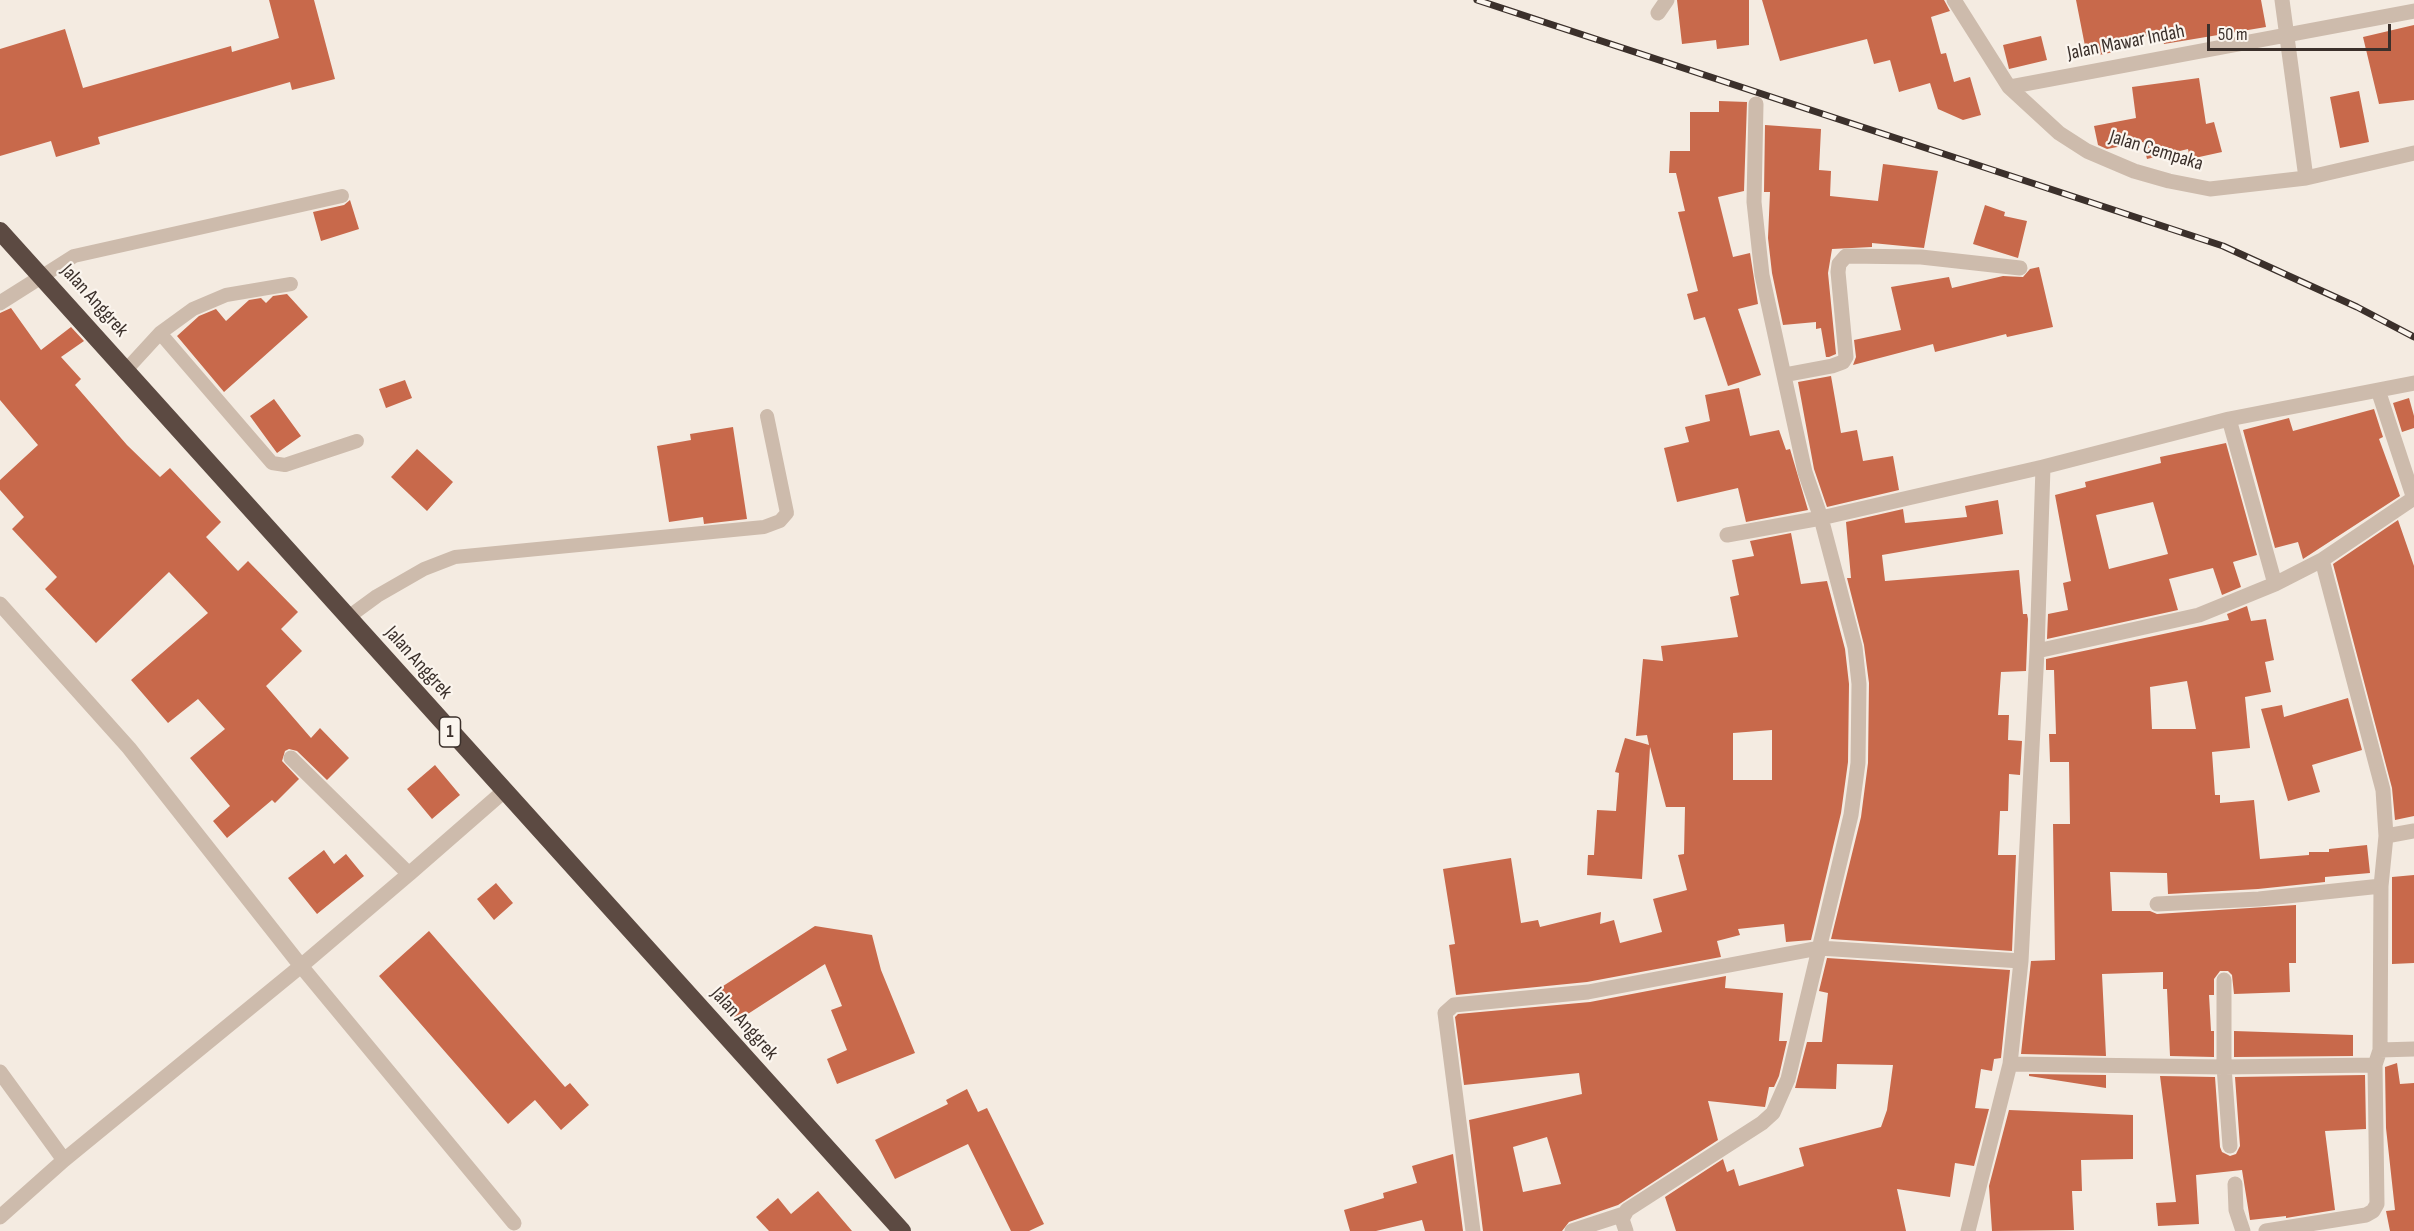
<!DOCTYPE html>
<style>
body{margin:0}
#map{position:relative;width:2414px;height:1231px;overflow:hidden;background:#f4ebe1;font-family:"Sofia Sans Condensed",sans-serif}
canvas{display:block}
.scale{position:absolute;left:2207px;top:24px;width:184px;height:27px;box-sizing:border-box;border:3px solid #3b302b;border-top:0;padding-left:8px;font-size:18px;line-height:21px;white-space:nowrap;color:#3b302b;-webkit-text-stroke:4px #fbf5ee;paint-order:stroke}
</style>
<div id="map">
<canvas width="2414" height="1231"></canvas>
<div class="scale">50 m</div>
</div>
<script>
const c = document.querySelector('canvas').getContext('2d');
c.lineJoin = 'round';
function paint(path, color) {
  c.fillStyle = color;
  c.fill(path, 'evenodd');
}
function poly(rows) {
  const path = new Path2D();
  for (const r of rows) {
    path.moveTo(r[0], r[1]);
    for (let i = 2; i < r.length; i += 2) path.lineTo(r[i], r[i + 1]);
  }
  return path;
}
function trace(path, color, width, dash) {
  c.strokeStyle = color;
  c.lineWidth = width;
  c.lineCap = dash ? 'butt' : 'round';
  c.setLineDash(dash || []);
  c.stroke(path);
}
function label(font, color, halo, rows, align = 'center') {
  c.font = font + ' "Sofia Sans Condensed",sans-serif';
  c.lineWidth = 4.5;
  c.setLineDash([]);
  c.textBaseline = 'middle';
  c.strokeStyle = halo;
  c.fillStyle = color;
  for (const [text, x, y, turn = 0] of rows) {
    c.save();
    c.translate(x, y);
    c.rotate((+turn || 0) * Math.PI / 180);
    c.textAlign = isNaN(turn) ? turn : align;
    if (halo) c.strokeText(text, 0, 0);
    c.fillText(text, 0, 0);
    c.restore();
  }
}
paint(poly([
 [269,0,314,0,335,79,292,90,290,82,98,137,100,144,56,157,51,141,0,156,0,49,65,29,83,88,231,46,232,52,279,38],
 [1677,0,1749,0,1749,45,1717,49,1716,40,1682,44],
 [1762,0,1944,0,1950,11,1931,17,1941,54,1946,53,1954,82,1970,77,1981,115,1963,120,1938,109,1930,83,1899,92,1890,60,1874,64,1867,39,1780,61],
 [2076,0,2261,0,2266,27,2164,44,2162,34,2116,41,2119,51,2099,55,2097,44,2085,46],
 [2414,25,2414,100,2379,104,2363,37],
 [2041,36,2047,60,2009,69,2003,45],
 [2199,78,2206,124,2214,122,2222,152,2190,159,2188,149,2147,159,2143,142,2107,149,2098,145,2094,126,2136,118,2132,87],
 [2359,91,2369,142,2340,148,2330,97],
 [1719,101,1747,102,1744,191,1718,197,1733,257,1750,253,1758,304,1738,309,1761,375,1728,386,1705,317,1694,320,1687,294,1698,291,1678,212,1685,211,1676,173,1669,173,1670,151,1690,151,1690,112,1719,112],
 [1765,125,1821,129,1819,170,1831,171,1830,196,1878,201,1883,164,1938,171,1924,248,1872,243,1872,247,1832,249,1828,273,1836,354,1829,357,1826,357,1821,328,1816,329,1816,322,1783,325,1772,273,1768,238,1770,192,1764,192],
 [350,200,359,229,321,241,313,212,344,205],
 [1985,205,2005,212,2004,216,2027,221,2018,258,1973,244],
 [2039,267,2053,327,2007,337,2006,334,1935,352,1933,344,1853,365,1856,357,1854,340,1901,330,1891,287,1949,277,1952,288,2003,276,2023,277,2030,269],
 [287,294,308,317,224,392,177,336,199,316,216,309,226,321,249,300,261,298,266,303,273,296],
 [11,308,41,350,71,327,84,341,61,357,81,379,75,385,127,445,160,477,170,468,221,522,206,537,238,571,248,561,298,612,281,629,302,651,266,686,311,738,320,728,349,758,327,780,297,751,289,749,285,751,282,761,299,779,275,803,272,800,227,838,213,821,230,806,190,758,225,729,198,699,168,723,131,680,208,613,169,572,96,643,45,589,57,577,12,529,24,517,0,490,0,480,38,445,0,400,0,313],
 [1831,376,1841,433,1857,430,1863,461,1893,456,1899,490,1827,507,1814,469,1798,382],
 [405,380,412,398,386,408,379,389],
 [1739,388,1750,436,1779,430,1786,450,1790,449,1808,510,1746,522,1738,488,1677,502,1664,448,1689,442,1685,427,1710,421,1705,395],
 [2409,398,2414,416,2414,428,2402,432,2393,403],
 [274,399,301,436,277,453,250,416],
 [2374,409,2383,437,2379,439,2400,496,2303,559,2298,542,2275,548,2243,430,2289,418,2293,431],
 [733,427,747,519,704,524,703,517,669,522,657,446,691,440,690,434],
 [2226,443,2257,555,2233,562,2241,587,2222,595,2213,568,2169,579,2178,610,2047,639,2048,614,2068,610,2063,583,2071,581,2055,495,2086,487,2085,482,2161,463,2160,457],
 [2153,502,2168,554,2109,569,2096,515],
 [417,449,453,482,427,511,391,477],
 [1998,500,2003,534,1882,555,1885,581,2019,570,2023,614,2027,614,2028,619,2026,671,2001,672,1998,715,2009,715,2008,740,2022,741,2020,775,2009,774,2008,811,2000,811,1998,855,2016,855,2012,951,1831,939,1861,817,1868,763,1869,683,1864,645,1847,578,1851,578,1846,522,1903,509,1905,523,1967,517,1965,506],
 [2398,520,2414,566,2414,816,2395,820,2392,788,2333,564],
 [1791,533,1801,584,1827,581,1845,649,1849,684,1848,762,1841,813,1811,940,1786,942,1784,924,1738,929,1740,935,1717,941,1721,957,1587,982,1456,995,1449,945,1455,944,1443,869,1511,858,1521,923,1538,920,1540,927,1601,912,1600,924,1614,920,1620,943,1662,932,1653,899,1687,890,1678,855,1684,854,1685,807,1666,807,1650,747,1642,879,1587,875,1588,855,1594,855,1597,810,1616,811,1619,773,1615,772,1625,738,1649,745,1647,735,1636,736,1643,659,1663,661,1661,646,1738,637,1730,597,1739,595,1732,560,1754,556,1750,541],
 [1772,730,1772,780,1733,780,1733,733],
 [2247,606,2251,621,2266,619,2274,660,2265,662,2271,692,2245,697,2250,748,2212,752,2215,795,2220,795,2220,803,2254,800,2260,859,2309,855,2309,852,2329,852,2329,849,2367,845,2370,873,2325,877,2325,882,2258,889,2168,894,2167,873,2110,872,2112,911,2150,911,2157,914,2296,905,2296,963,2289,963,2290,992,2234,994,2232,975,2228,971,2220,971,2214,979,2214,995,2209,995,2211,1031,2214,1031,2214,1057,2170,1056,2167,989,2163,989,2163,972,2102,974,2106,1056,2021,1054,2031,961,2055,960,2053,824,2070,824,2069,762,2050,762,2049,734,2056,734,2054,670,2046,670,2046,659,2229,620,2227,614],
 [2187,681,2196,729,2152,729,2150,687],
 [2348,698,2362,750,2312,765,2320,792,2288,801,2261,709,2282,705,2284,717],
 [435,765,460,795,432,819,407,789],
 [324,850,334,864,346,854,364,876,317,914,288,878],
 [2414,875,2414,963,2392,964,2392,877],
 [496,883,513,903,494,920,477,899],
 [815,926,872,935,881,970,915,1053,837,1084,827,1059,847,1050,831,1010,842,1006,825,964,737,1021,717,990],
 [429,931,565,1087,570,1083,589,1105,561,1130,535,1100,508,1124,379,976],
 [1827,958,2010,970,2001,1058,1994,1059,1992,1071,1981,1069,1975,1108,1989,1109,1974,1166,1955,1163,1950,1197,1897,1189,1906,1231,1676,1231,1665,1197,1723,1159,1727,1172,1734,1169,1739,1186,1804,1166,1799,1148,1881,1127,1887,1110,1893,1065,1837,1064,1836,1089,1795,1088,1807,1042,1822,1042,1828,993,1819,991],
 [1726,976,1725,988,1783,993,1779,1041,1787,1041,1779,1076,1774,1087,1769,1087,1765,1107,1708,1101,1718,1140,1618,1205,1569,1222,1562,1231,1483,1231,1469,1120,1582,1094,1579,1073,1464,1085,1455,1017,1458,1014,1590,1002],
 [1547,1137,1561,1184,1523,1192,1513,1147],
 [2234,1031,2353,1035,2353,1056,2234,1057],
 [2397,1063,2400,1084,2414,1083,2414,1231,2390,1231,2386,1211,2395,1210,2386,1128,2385,1067],
 [2029,1074,2106,1075,2106,1088,2029,1076],
 [2365,1075,2366,1129,2325,1131,2335,1210,2286,1218,2286,1216,2250,1220,2242,1170,2196,1175,2199,1224,2158,1226,2156,1203,2176,1202,2160,1076,2215,1077,2220,1147,2222,1152,2230,1156,2236,1154,2240,1146,2235,1077],
 [967,1089,978,1112,987,1108,1044,1224,1029,1231,1011,1231,968,1144,895,1179,875,1140,948,1104,946,1100],
 [2009,1110,2133,1115,2133,1159,2081,1160,2082,1191,2072,1191,2074,1230,1992,1231,1989,1186],
 [1453,1154,1463,1231,1425,1231,1422,1220,1376,1231,1350,1231,1344,1210,1384,1198,1383,1193,1417,1183,1412,1166],
 [818,1191,852,1231,769,1231,756,1217,778,1198,791,1214]
]), '#c8694b');
trace(poly([
 [41,277,74,256,342,196],
 [160,333,272,463,285,465,357,441],
 [126,370,160,333,193,309,226,295,291,284],
 [347,618,377,596,424,569,455,557,764,527,780,521,787,513,767,416]
]), '#cdbbac', 14);
trace(poly([
 [1954,0,2009,87,2059,133,2087,151,2134,171,2169,181,2210,189,2306,178,2414,153],
 [2282,0,2306,178],
 [1658,13,1667,0],
 [2009,87,2414,11],
 [0,303,41,277],
 [1784,375,1832,366,1843,362,1846,357,1838,272,1839,264,1846,256,1921,257,2020,268],
 [2378,390,2414,499],
 [2229,419,2275,584],
 [1727,535,1821,518,1805,472,1762,275,1754,202,1756,104],
 [0,604,129,748,301,966,64,1160,0,1217],
 [2037,651,2199,615,2275,584,2322,560,2414,498],
 [291,758,409,874,503,792],
 [2386,836,2414,831],
 [409,874,301,966,514,1223],
 [2157,904,2259,899,2381,886],
 [2224,980,2224,1067,2230,1146],
 [2380,1050,2414,1049],
 [2010,1064,2224,1067,2375,1065,2380,1050,2381,886,2386,836,2383,790,2322,560],
 [0,1072,64,1160],
 [2235,1184,2236,1210,2243,1231],
 [1473,1231,1445,1013,1454,1005,1588,992,1819,948,2021,961],
 [1572,1231,1624,1214],
 [1626,1231,1622,1219,1627,1210,1762,1123,1773,1113,1788,1079,1851,815,1858,763,1859,684,1855,647,1821,518,2043,467],
 [1968,1231,2010,1064,2021,961,2037,651,2043,467,2229,419,2414,383],
 [2266,1231,2366,1215,2373,1211,2377,1204,2375,1065]
]), '#cdbbac', 15);
trace(poly([
 [0,231,902,1231]
]), '#5c4a42', 18);
const rail = poly([
 [1477,0,2223,246,2357,307,2414,337]
]);
trace(rail, '#3b302b', 7);
trace(rail, '#fbf5ee', 4.5, [14]);
for (const [x, y, w] of [
 [450,732,21]
]) {
  const box = new Path2D();
  box.roundRect(x - w / 2, y - 15, w, 30, 4.5);
  c.fillStyle = '#fbf5ee';
  c.fill(box);
  trace(box, '#3b302b', 1.5);
}
label('bold 18px', '#3b302b', null, [
 ["1",450,732]
]);
label('20px', '#3b302b', '#fbf5ee', [
 ["Jalan Mawar Indah",2126,43,-11],
 ["Jalan Cempaka",2156,151,17],
 ["Jalan Anggrek",94,301,48],
 ["Jalan Anggrek",418,663,48],
 ["Jalan Anggrek",744,1024,48]
]);
</script>
